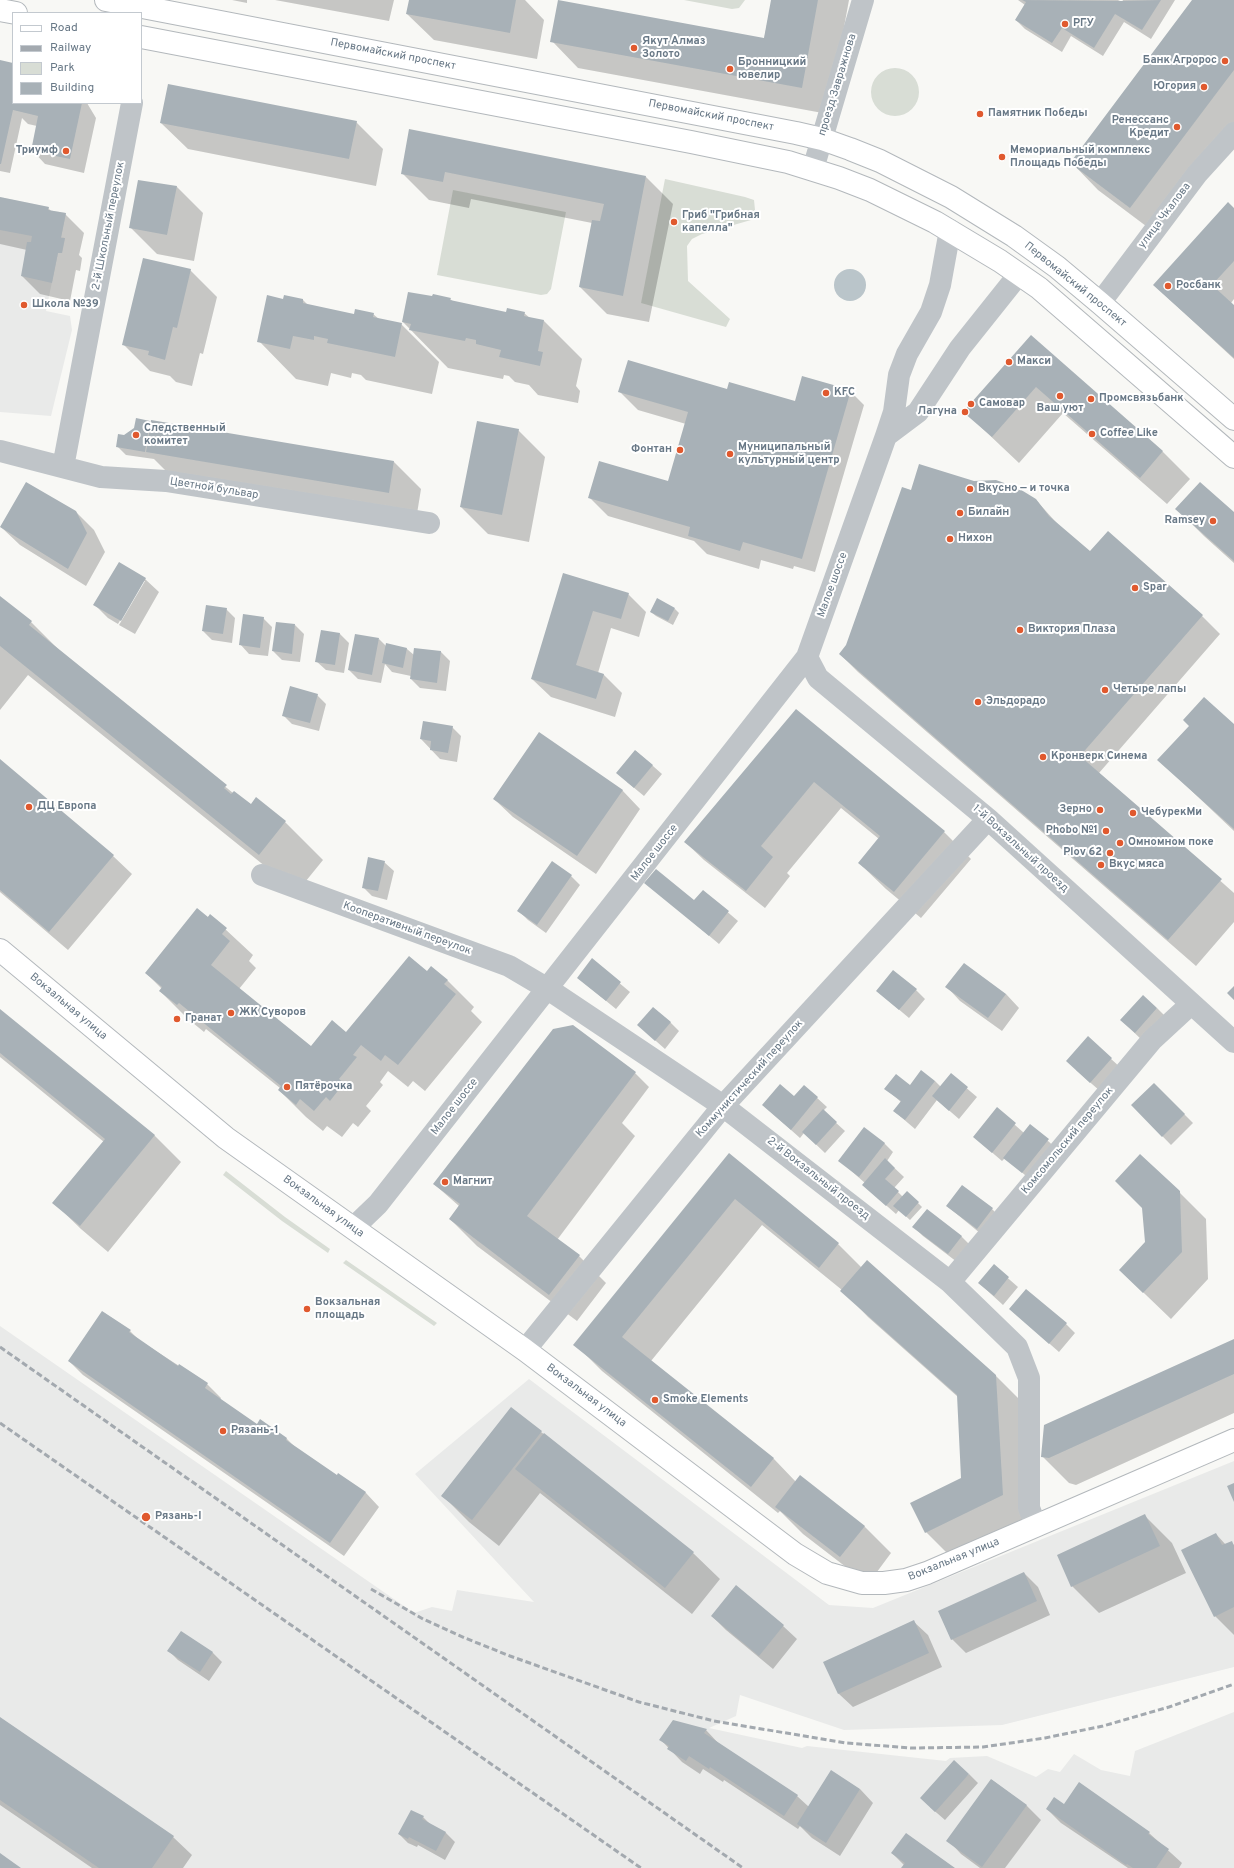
<!DOCTYPE html>
<meta charset="utf-8">
<style>
body{margin:0}
#map{position:relative;width:1234px;height:1868px;overflow:hidden;background:#f8f8f5;font-family:Overpass,sans-serif}
canvas{display:block}
.legend{position:absolute;left:12px;top:12px;width:130px;height:92px;box-sizing:border-box;background:#fff;border:1px solid #c3c9cf;margin:0;padding:5px 7px;list-style:none;font-size:12px;color:#687886}
.legend li{display:flex;align-items:center;gap:8px;height:20px}
.legend b{width:20px;border:1px solid #c3c9cf}
</style>
<div id="map">
<canvas width="1234" height="1868"></canvas>
<ul class="legend">
<li><b style="height:5px;background:#fff"></b>Road</li>
<li><b style="height:5px;background:#a3a9af"></b>Railway</li>
<li><b style="height:11px;background:#d8ddd5"></b>Park</li>
<li><b style="height:11px;background:#a8b1b7"></b>Building</li>
</ul>
</div>
<script>
const c = document.querySelector('canvas').getContext('2d');
c.lineJoin = 'round';
function paint(path, color) {
  c.fillStyle = color;
  c.fill(path, 'evenodd');
}
function poly(rows) {
  const path = new Path2D();
  for (const r of rows) {
    if (r.length === 3) {
      path.moveTo(r[0] + r[2], r[1]);
      path.arc(r[0], r[1], r[2], 0, 2 * Math.PI);
      continue;
    }
    path.moveTo(r[0], r[1]);
    for (let i = 2; i < r.length; i += 2) path.lineTo(r[i], r[i + 1]);
  }
  return path;
}
function trace(path, color, width, dash) {
  c.strokeStyle = color;
  c.lineWidth = width;
  c.lineCap = dash ? 'butt' : 'round';
  c.setLineDash(dash || []);
  c.stroke(path);
}
function label(font, color, halo, rows, align = 'center') {
  c.font = font + ' Overpass,sans-serif';
  c.lineWidth = 4;
  c.setLineDash([]);
  c.textBaseline = 'middle';
  c.strokeStyle = halo;
  c.fillStyle = color;
  for (const [text, x, y, turn = 0] of rows) {
    c.save();
    c.translate(x, y);
    c.rotate((+turn || 0) * Math.PI / 180);
    c.textAlign = isNaN(turn) ? turn : align;
    if (halo) c.strokeText(text, 0, 0);
    c.fillText(text, 0, 0);
    c.restore();
  }
}
paint(poly([
 [0,197,49,207,48,210,66,213,61,237,65,238,62,253,58,253,46,311,70,316,72,330,51,416,0,412],
 [0,1326,414,1613,432,1607,452,1611,457,1590,534,1602,415,1474,529,1379,829,1605,873,1608,1234,1461,1234,1667,1002,1725,844,1730,740,1695,736,1716,709,1728,802,1748,807,1746,946,1761,950,1758,987,1756,1036,1777,1048,1769,1060,1772,1074,1754,1101,1770,1130,1776,1135,1751,1234,1712,1234,1868,0,1868]
]), '#e9eae9');
paint(poly([
 [684,0,745,0,739,8,732,9],
 [895,92,24],
 [665,179,745,197,754,200,755,210,751,220,702,234,692,239,687,246,688,281,730,319,726,327,641,303],
 [453,190,566,212,551,289,547,294,541,295,437,275],
 [226,1171,285,1217,330,1249,328,1253,282,1221,223,1175],
 [346,1260,437,1323,434,1326,343,1263]
]), '#d8ddd5');
paint(poly([
 [850,285,16]
]), '#bac5ca');
paint(poly([
 [232,0,247,0,247,3],
 [275,0,394,0,389,21],
 [410,0,525,0,544,20,537,59,434,40,407,14],
 [772,0,849,0,828,114,578,68,552,41,764,39],
 [1018,0,1118,0,1122,2,1123,0,1175,0,1151,39,1124,22,1103,56,1071,36,1062,52,1025,29,1016,20,1025,5],
 [1194,0,1234,0,1234,133,1158,235,1098,190,1072,163],
 [0,61,13,64,13,103,87,103,96,118,84,173,45,164,32,150,37,126,28,124,22,118,10,173,0,171],
 [356,122,383,149,376,186,188,149,161,123],
 [410,130,646,177,673,204,649,322,607,314,580,287,592,223,471,199,469,208,429,200,402,173],
 [176,186,203,213,194,261,157,254,130,227],
 [0,198,48,208,52,212,65,214,84,233,79,255,82,258,80,271,76,270,70,301,40,294,22,276,27,250,0,244],
 [1234,209,1234,299,1231,303,1234,306,1234,359,1154,285],
 [190,270,217,297,203,354,200,353,192,386,176,382,170,376,150,371,123,344],
 [450,299,454,302,507,313,524,313,530,318,544,321,582,359,576,386,580,391,578,403,538,395,529,385,515,382,509,376,504,375,503,379,448,368,403,322],
 [284,300,303,300,308,305,355,315,373,314,379,319,401,324,439,362,432,394,366,380,361,375,352,373,351,378,331,373,328,386,296,379,259,341],
 [1031,337,1163,452,1190,479,1167,504,1063,413,1019,463,965,412],
 [727,390,799,403,850,391,864,405,815,572,794,566,793,569,761,560,759,569,707,554,694,541,608,516,589,497,669,482,686,424,638,410,620,392],
 [152,421,394,462,421,489,416,520,174,479,154,459,126,455,117,446,124,436,149,422,151,423],
 [518,430,545,457,529,542,488,534,461,507],
 [974,482,1036,500,1062,529,1090,553,1202,616,1220,634,1099,773,1234,893,1234,922,1196,966,858,672,840,654,847,646,911,491],
 [1177,509,1234,513,1234,563,1204,536],
 [75,511,94,530,105,552,86,586,20,545,1,527],
 [564,575,628,594,646,612,639,637,611,628,598,673,603,674,622,693,615,717,551,697,532,679],
 [145,579,159,592,135,634,119,625,145,581,143,581,118,624,108,618,94,604],
 [0,597,31,622,64,655,233,793,251,806,285,822,323,860,297,892,28,675,0,710],
 [226,609,235,618,232,643,212,640,203,631],
 [675,609,679,613,673,625,656,616,651,612],
 [263,618,272,627,268,656,249,654,240,644],
 [295,625,304,634,300,662,282,660,273,651],
 [322,631,340,634,349,643,344,673,326,670,316,661],
 [379,639,387,647,407,649,414,655,441,652,450,661,446,691,420,688,411,679,411,676,392,672,385,664,381,683,358,679,349,670],
 [317,695,326,704,319,731,292,724,283,715],
 [796,710,944,832,971,859,921,918,886,889,859,863,879,839,841,808,787,873,790,876,765,908,704,860,685,842],
 [1234,725,1234,831,1159,760],
 [452,727,461,736,457,762,440,759,421,739],
 [636,751,662,774,644,796,627,782],
 [0,761,113,856,132,874,68,950,0,892],
 [622,790,640,809,596,874,513,817,494,799],
 [384,862,394,871,387,900,372,896,363,887],
 [571,876,580,885,546,933,528,920,519,911],
 [646,883,694,902,703,891,738,921,719,944],
 [210,915,253,955,249,961,256,968,239,989,311,1048,346,1034,427,972,447,980,474,1007,471,1011,482,1022,425,1091,413,1081,408,1087,388,1071,380,1082,383,1085,366,1106,371,1111,358,1127,353,1123,342,1137,327,1126,323,1131,306,1117,279,1090,280,1088,206,1029,204,1032,187,1018,160,991,162,989,146,973],
 [592,960,630,992,616,1009,578,978],
 [947,987,1006,994,1019,1008,1002,1031,960,1001],
 [916,990,925,999,909,1018,877,991],
 [1157,1008,1166,1017,1144,1042,1121,1020],
 [0,1010,154,1135,181,1162,108,1252,81,1229,54,1203,104,1142,0,1057],
 [670,1022,679,1031,665,1049,648,1034],
 [1088,1038,1121,1068,1100,1091,1076,1070],
 [635,1073,649,1087,622,1123,635,1136,557,1240,579,1256,606,1283,577,1321,477,1246,450,1219,459,1206,434,1184],
 [951,1075,977,1097,959,1119,937,1100,915,1129,894,1111,901,1102,886,1089,935,1081,941,1087],
 [1154,1084,1193,1123,1171,1145,1132,1105],
 [804,1086,827,1107,823,1111,845,1131,825,1153,804,1133,800,1138,763,1105,795,1097],
 [997,1109,1024,1133,1030,1125,1057,1149,1032,1181,1005,1158,1002,1161,974,1137],
 [884,1143,893,1152,887,1161,904,1177,894,1188,903,1197,918,1203,922,1207,910,1220,899,1210,896,1214,863,1185,865,1183,840,1161],
 [729,1155,838,1244,862,1268,996,1376,1023,1403,1030,1522,953,1559,926,1532,962,1479,958,1397,868,1317,842,1290,762,1225,651,1361,774,1459,796,1482,864,1526,891,1553,868,1584,803,1534,780,1511,778,1513,602,1371,575,1344],
 [1179,1192,1206,1219,1208,1279,1171,1319,1120,1270,1146,1242],
 [947,1206,992,1209,1001,1218,986,1238],
 [914,1227,961,1236,970,1245,957,1262,923,1236],
 [994,1266,1018,1287,1003,1305,979,1283],
 [1010,1309,1066,1324,1075,1333,1059,1352],
 [103,1312,130,1331,139,1340,207,1384,221,1398,220,1400,257,1425,287,1439,296,1448,337,1476,338,1474,366,1493,379,1507,344,1556,83,1375,69,1361],
 [1234,1340,1234,1413,1076,1485,1069,1483,1042,1456],
 [541,1432,693,1553,720,1579,692,1614,540,1493,499,1546,469,1522,442,1495],
 [1145,1516,1172,1543,1186,1573,1099,1613,1072,1586],
 [1216,1534,1226,1545,1231,1542,1234,1545,1234,1635,1215,1616],
 [1024,1573,1038,1587,1050,1615,966,1653,952,1639],
 [712,1616,783,1626,797,1639,773,1669,726,1630],
 [914,1622,928,1635,942,1667,853,1707,839,1694,825,1662],
 [181,1632,213,1653,222,1662,209,1681,178,1660,169,1651],
 [0,1718,173,1837,192,1855,183,1868,92,1868,0,1805],
 [673,1721,706,1730,720,1745,797,1796,809,1807,860,1789,873,1803,840,1856,812,1838,800,1826,798,1829,724,1780,723,1782,703,1769,700,1774,682,1762,661,1740],
 [969,1774,978,1783,945,1820,930,1807],
 [992,1780,1027,1806,1041,1820,1005,1868,980,1868,961,1854,948,1840],
 [1064,1805,1149,1833,1182,1863,1179,1868,1128,1868,1061,1823,1047,1809],
 [423,1817,432,1826,446,1833,455,1842,445,1860,418,1845,417,1847,408,1843,399,1834],
 [892,1853,954,1868,902,1868,904,1865]
]), '#0003');
paint(poly([
 [409,0,516,0,510,33,406,14],
 [558,0,764,38,771,0,818,0,802,88,550,42],
 [1022,0,1121,1,1161,0,1142,30,1115,14,1094,48,1062,28,1052,43,1015,20,1026,2],
 [1192,0,1234,0,1234,70,1130,208,1070,163],
 [0,60,13,63,13,103,82,103,70,159,31,151,38,116,13,110,1,164,0,164],
 [168,84,357,121,349,159,160,123],
 [409,129,646,176,623,296,579,287,592,220,600,221,604,204,445,172,443,182,401,174],
 [138,180,177,186,167,235,129,228],
 [0,197,49,207,48,210,66,213,61,238,65,238,62,253,58,253,52,283,21,276,27,242,31,242,32,236,0,230],
 [1228,202,1234,208,1234,261,1212,285,1234,305,1234,358,1153,285],
 [143,258,191,269,177,328,173,327,165,360,148,355,149,351,122,345],
 [408,292,432,296,433,294,451,298,450,300,506,312,507,308,525,312,524,316,544,320,538,351,543,352,540,366,499,357,501,350,476,344,476,340,466,338,465,341,409,330,411,324,402,322],
 [267,295,283,299,284,295,303,299,303,303,354,314,355,309,374,313,373,317,402,323,395,357,327,343,328,339,314,336,314,340,293,336,290,349,257,342],
 [1031,335,1163,451,1140,478,1036,387,992,437,963,412],
 [628,360,727,389,729,382,795,401,802,376,851,390,802,559,743,542,740,551,688,536,690,527,588,498,599,461,668,481,688,412,618,392],
 [136,418,150,421,145,452,116,447,118,434,124,435,134,428],
 [151,420,394,461,389,493,146,452],
 [477,421,519,429,502,515,460,507],
 [919,464,974,481,996,480,1018,488,1036,499,1049,516,1090,551,1108,531,1203,615,1080,756,1222,879,1168,940,839,654,846,645,902,487,911,490],
 [26,482,76,511,87,533,68,569,0,527],
 [1200,482,1234,512,1234,561,1175,509],
 [119,562,146,578,121,621,93,605],
 [563,573,629,593,621,619,593,611,576,665,604,674,596,699,531,679],
 [0,596,32,621,29,625,227,785,224,788,231,794,234,791,251,804,256,797,286,821,259,855,0,646],
 [657,598,675,608,668,621,650,612],
 [206,605,227,608,223,634,202,631],
 [243,614,264,617,260,648,239,645],
 [276,622,295,624,292,654,272,651],
 [321,630,340,633,335,665,315,662],
 [355,634,379,638,372,675,348,670],
 [386,643,407,648,403,668,382,663],
 [414,648,441,651,437,683,410,679],
 [290,686,318,694,310,723,282,716],
 [1204,697,1234,724,1234,829,1157,760,1189,726,1183,720],
 [796,709,945,831,894,892,858,863,880,836,814,782,761,846,773,857,746,891,684,842],
 [423,721,453,726,448,753,430,750,431,741,420,739],
 [539,732,623,790,577,856,493,799],
 [635,750,653,765,634,788,616,773],
 [0,759,114,855,49,932,0,890],
 [368,857,385,861,378,891,362,888],
 [552,861,572,875,537,925,517,911],
 [656,869,694,900,703,890,729,911,709,936,644,883],
 [197,908,208,917,210,914,227,928,222,934,230,941,211,965,311,1046,332,1020,346,1032,409,956,427,971,431,966,448,980,444,984,456,994,398,1065,385,1055,381,1061,361,1045,353,1055,357,1057,339,1079,344,1083,330,1101,326,1097,314,1111,300,1099,296,1105,278,1090,281,1086,179,1003,177,1005,159,991,162,987,145,973],
 [592,958,621,982,606,1001,577,978],
 [964,963,1006,994,988,1018,945,987],
 [893,970,917,989,899,1010,876,991],
 [1234,986,1234,1000,1227,993],
 [1143,995,1157,1008,1135,1033,1120,1020],
 [653,1007,671,1022,655,1041,637,1025],
 [0,1009,155,1135,80,1226,52,1203,105,1139,0,1053],
 [573,1025,636,1072,527,1216,580,1255,549,1295,449,1219,460,1204,433,1184,553,1029],
 [1088,1036,1112,1058,1090,1083,1066,1061],
 [921,1070,935,1081,905,1120,893,1111,901,1101,884,1089,896,1074,910,1085],
 [951,1073,968,1087,949,1111,932,1096],
 [1154,1083,1185,1114,1162,1137,1131,1105],
 [780,1084,794,1096,804,1085,818,1097,791,1130,762,1105],
 [997,1107,1016,1123,992,1153,973,1137],
 [823,1109,837,1122,816,1145,802,1132],
 [1030,1124,1049,1139,1022,1173,1003,1158],
 [864,1127,885,1143,859,1177,838,1161],
 [729,1153,839,1243,819,1268,735,1199,622,1337,774,1458,751,1487,573,1345],
 [1140,1154,1180,1191,1182,1252,1143,1293,1119,1270,1145,1242,1142,1208,1115,1181],
 [885,1158,895,1168,885,1179,899,1191,886,1206,862,1185],
 [962,1185,993,1208,977,1229,946,1206],
 [907,1191,919,1202,906,1217,893,1206],
 [927,1209,962,1236,948,1254,912,1227],
 [867,1260,996,1375,1003,1495,925,1533,910,1503,961,1478,957,1395,840,1291],
 [994,1264,1009,1277,994,1296,978,1283],
 [1026,1289,1067,1323,1049,1344,1009,1309],
 [102,1311,131,1330,129,1332,178,1366,179,1364,208,1383,205,1388,257,1424,260,1419,287,1438,286,1440,337,1475,338,1473,366,1492,330,1543,68,1361],
 [1234,1339,1234,1374,1049,1458,1041,1457,1044,1425],
 [511,1407,542,1431,472,1520,441,1496],
 [544,1433,694,1552,665,1588,515,1469],
 [800,1475,865,1526,840,1557,775,1507],
 [1234,1483,1234,1502,1227,1486],
 [1145,1514,1160,1546,1071,1587,1057,1555],
 [1216,1533,1222,1545,1232,1541,1234,1546,1234,1607,1214,1617,1181,1550],
 [1024,1572,1037,1601,951,1640,938,1611],
 [736,1585,784,1625,759,1656,711,1616],
 [914,1620,929,1653,838,1694,823,1662],
 [181,1631,213,1652,200,1672,167,1651],
 [0,1717,174,1836,152,1868,99,1868,0,1800],
 [673,1720,707,1729,704,1733,798,1795,784,1816,710,1767,709,1769,689,1756,686,1761,667,1749,669,1746,659,1740],
 [954,1760,969,1774,935,1812,920,1798],
 [831,1770,860,1789,826,1843,797,1824],
 [991,1779,1027,1805,982,1867,946,1841],
 [1079,1782,1150,1832,1148,1834,1169,1849,1156,1868,1133,1868,1127,1864,1126,1865,1046,1809,1054,1797,1064,1804],
 [411,1810,424,1816,422,1819,446,1832,436,1851,409,1837,408,1839,398,1834],
 [906,1833,955,1868,901,1868,905,1863,891,1853],
 [0,1853,21,1868,0,1868]
]), '#a8b1b7');
const major = poly([
 [106,0,796,133,822,139,850,149,880,161,951,197,1014,236,1057,267,1100,303,1234,419],
 [0,10,16,13],
 [141,37,691,142,788,162,839,178,870,190,935,222,1000,261,1039,288,1234,457],
 [0,950,226,1138,525,1350,795,1554,827,1573,862,1583,884,1583,906,1580,927,1573,1234,1440]
]);
trace(major, '#b3b8bc', 24);
trace(poly([
 [813,169,863,0],
 [1100,303,1197,174,1234,133],
 [886,436,918,412,960,348,1019,274],
 [0,451,101,477,166,481,429,523],
 [63,467,132,103],
 [807,657,818,678,988,819,1234,1042],
 [262,875,509,966,548,989,723,1106,950,1282,1017,1347,1029,1378,1029,1508,1036,1526],
 [353,1228,378,1204,807,657,886,436,894,412,899,375,907,354,931,312,940,285,950,230],
 [950,1282,1152,1040,1191,1004],
 [525,1350,723,1106,988,819]
]), '#bfc4c8', 22);
trace(major, '#fff', 22);
trace(poly([
 [0,1347,743,1868],
 [0,1423,641,1868],
 [371,1589,423,1619,465,1638,510,1656,639,1702,714,1721,846,1743,911,1748,983,1747,1045,1738,1103,1726,1169,1707,1234,1684]
]), '#a3a9af', 3, [6, 3]);
for (const [x, y, r, color] of [
 [1065,24,4,"#e0592e"],
 [634,48,4,"#e0592e"],
 [1225,61,4,"#e0592e"],
 [730,69,4,"#e0592e"],
 [1204,87,4,"#e0592e"],
 [980,114,4,"#e0592e"],
 [1177,127,4,"#e0592e"],
 [66,151,4,"#e0592e"],
 [1002,157,4,"#e0592e"],
 [674,222,4,"#e0592e"],
 [1168,286,4,"#e0592e"],
 [24,305,4,"#e0592e"],
 [1009,362,4,"#e0592e"],
 [826,393,4,"#e0592e"],
 [1060,396,4,"#e0592e"],
 [1091,399,4,"#e0592e"],
 [971,404,4,"#e0592e"],
 [965,412,4,"#e0592e"],
 [1092,434,4,"#e0592e"],
 [136,435,4,"#e0592e"],
 [680,450,4,"#e0592e"],
 [730,454,4,"#e0592e"],
 [970,489,4,"#e0592e"],
 [960,513,4,"#e0592e"],
 [1213,521,4,"#e0592e"],
 [950,539,4,"#e0592e"],
 [1135,588,4,"#e0592e"],
 [1020,630,4,"#e0592e"],
 [1105,690,4,"#e0592e"],
 [978,702,4,"#e0592e"],
 [1043,757,4,"#e0592e"],
 [29,807,4,"#e0592e"],
 [1100,810,4,"#e0592e"],
 [1133,813,4,"#e0592e"],
 [1106,831,4,"#e0592e"],
 [1120,843,4,"#e0592e"],
 [1110,853,4,"#e0592e"],
 [1101,865,4,"#e0592e"],
 [231,1013,4,"#e0592e"],
 [177,1019,4,"#e0592e"],
 [287,1087,4,"#e0592e"],
 [445,1182,4,"#e0592e"],
 [307,1309,4,"#e0592e"],
 [655,1400,4,"#e0592e"],
 [223,1431,4,"#e0592e"],
 [146,1517,5,"#e0592e"]
]) {
  const dot = new Path2D();
  dot.arc(x, y, r, 0, 2 * Math.PI);
  c.fillStyle = color;
  c.fill(dot);
  trace(dot, '#fff', 1.5);
}
label('bold 11px', '#687886', '#fff', [
 ["РГУ",1073,24],
 ["Якут Алмаз",642,42],
 ["Золото",642,55],
 ["Банк Агророс",1217,61,"right"],
 ["Бронницкий",738,63],
 ["ювелир",738,76],
 ["Югория",1196,87,"right"],
 ["Памятник Победы",988,114],
 ["Ренессанс",1169,121,"right"],
 ["Кредит",1169,134,"right"],
 ["Триумф",58,151,"right"],
 ["Мемориальный комплекс",1010,151],
 ["Площадь Победы",1010,164],
 ["Гриб \"Грибная",682,216],
 ["капелла\"",682,229],
 ["Росбанк",1176,286],
 ["Школа №39",32,305],
 ["Макси",1017,362],
 ["KFC",834,393],
 ["Промсвязьбанк",1099,399],
 ["Самовар",979,404],
 ["Ваш уют",1060,409,"center"],
 ["Лагуна",957,412,"right"],
 ["Следственный",144,429],
 ["комитет",144,442],
 ["Coffee Like",1100,434],
 ["Муниципальный",738,448],
 ["культурный центр",738,461],
 ["Фонтан",672,450,"right"],
 ["Вкусно — и точка",978,489],
 ["Билайн",968,513],
 ["Ramsey",1205,521,"right"],
 ["Нихон",958,539],
 ["Spar",1143,588],
 ["Виктория Плаза",1028,630],
 ["Четыре лапы",1113,690],
 ["Эльдорадо",986,702],
 ["Кронверк Синема",1051,757],
 ["ДЦ Европа",37,807],
 ["Зерно",1092,810,"right"],
 ["ЧебурекМи",1141,813],
 ["Phobo №1",1098,831,"right"],
 ["Омномном поке",1128,843],
 ["Plov 62",1102,853,"right"],
 ["Вкус мяса",1109,865],
 ["ЖК Суворов",239,1013],
 ["Гранат",185,1019],
 ["Пятёрочка",295,1087],
 ["Магнит",453,1182],
 ["Вокзальная",315,1303],
 ["площадь",315,1316],
 ["Smoke Elements",663,1400],
 ["Рязань-1",231,1431],
 ["Рязань-I",155,1517]
], 'left');
label('11px', '#687886', '#fff', [
 ["Первомайский проспект",393,55,11],
 ["проезд Завражнова",838,85,-73],
 ["Первомайский проспект",711,116,11],
 ["улица Чкалова",1165,216,-53],
 ["2-й Школьный переулок",109,226,-79],
 ["Первомайский проспект",1075,285,39],
 ["Цветной бульвар",214,489,9],
 ["Малое шоссе",833,585,-70],
 ["1-й Вокзальный проезд",1020,849,42],
 ["Малое шоссе",655,853,-52],
 ["Кооперативный переулок",407,929,20],
 ["Вокзальная улица",68,1007,40],
 ["Коммунистический переулок",750,1079,-48],
 ["Малое шоссе",455,1107,-52],
 ["Комсомольский переулок",1068,1141,-50],
 ["2-й Вокзальный проезд",818,1179,38],
 ["Вокзальная улица",323,1207,36],
 ["Вокзальная улица",586,1396,37],
 ["Вокзальная улица",954,1560,-22]
]);
</script>
